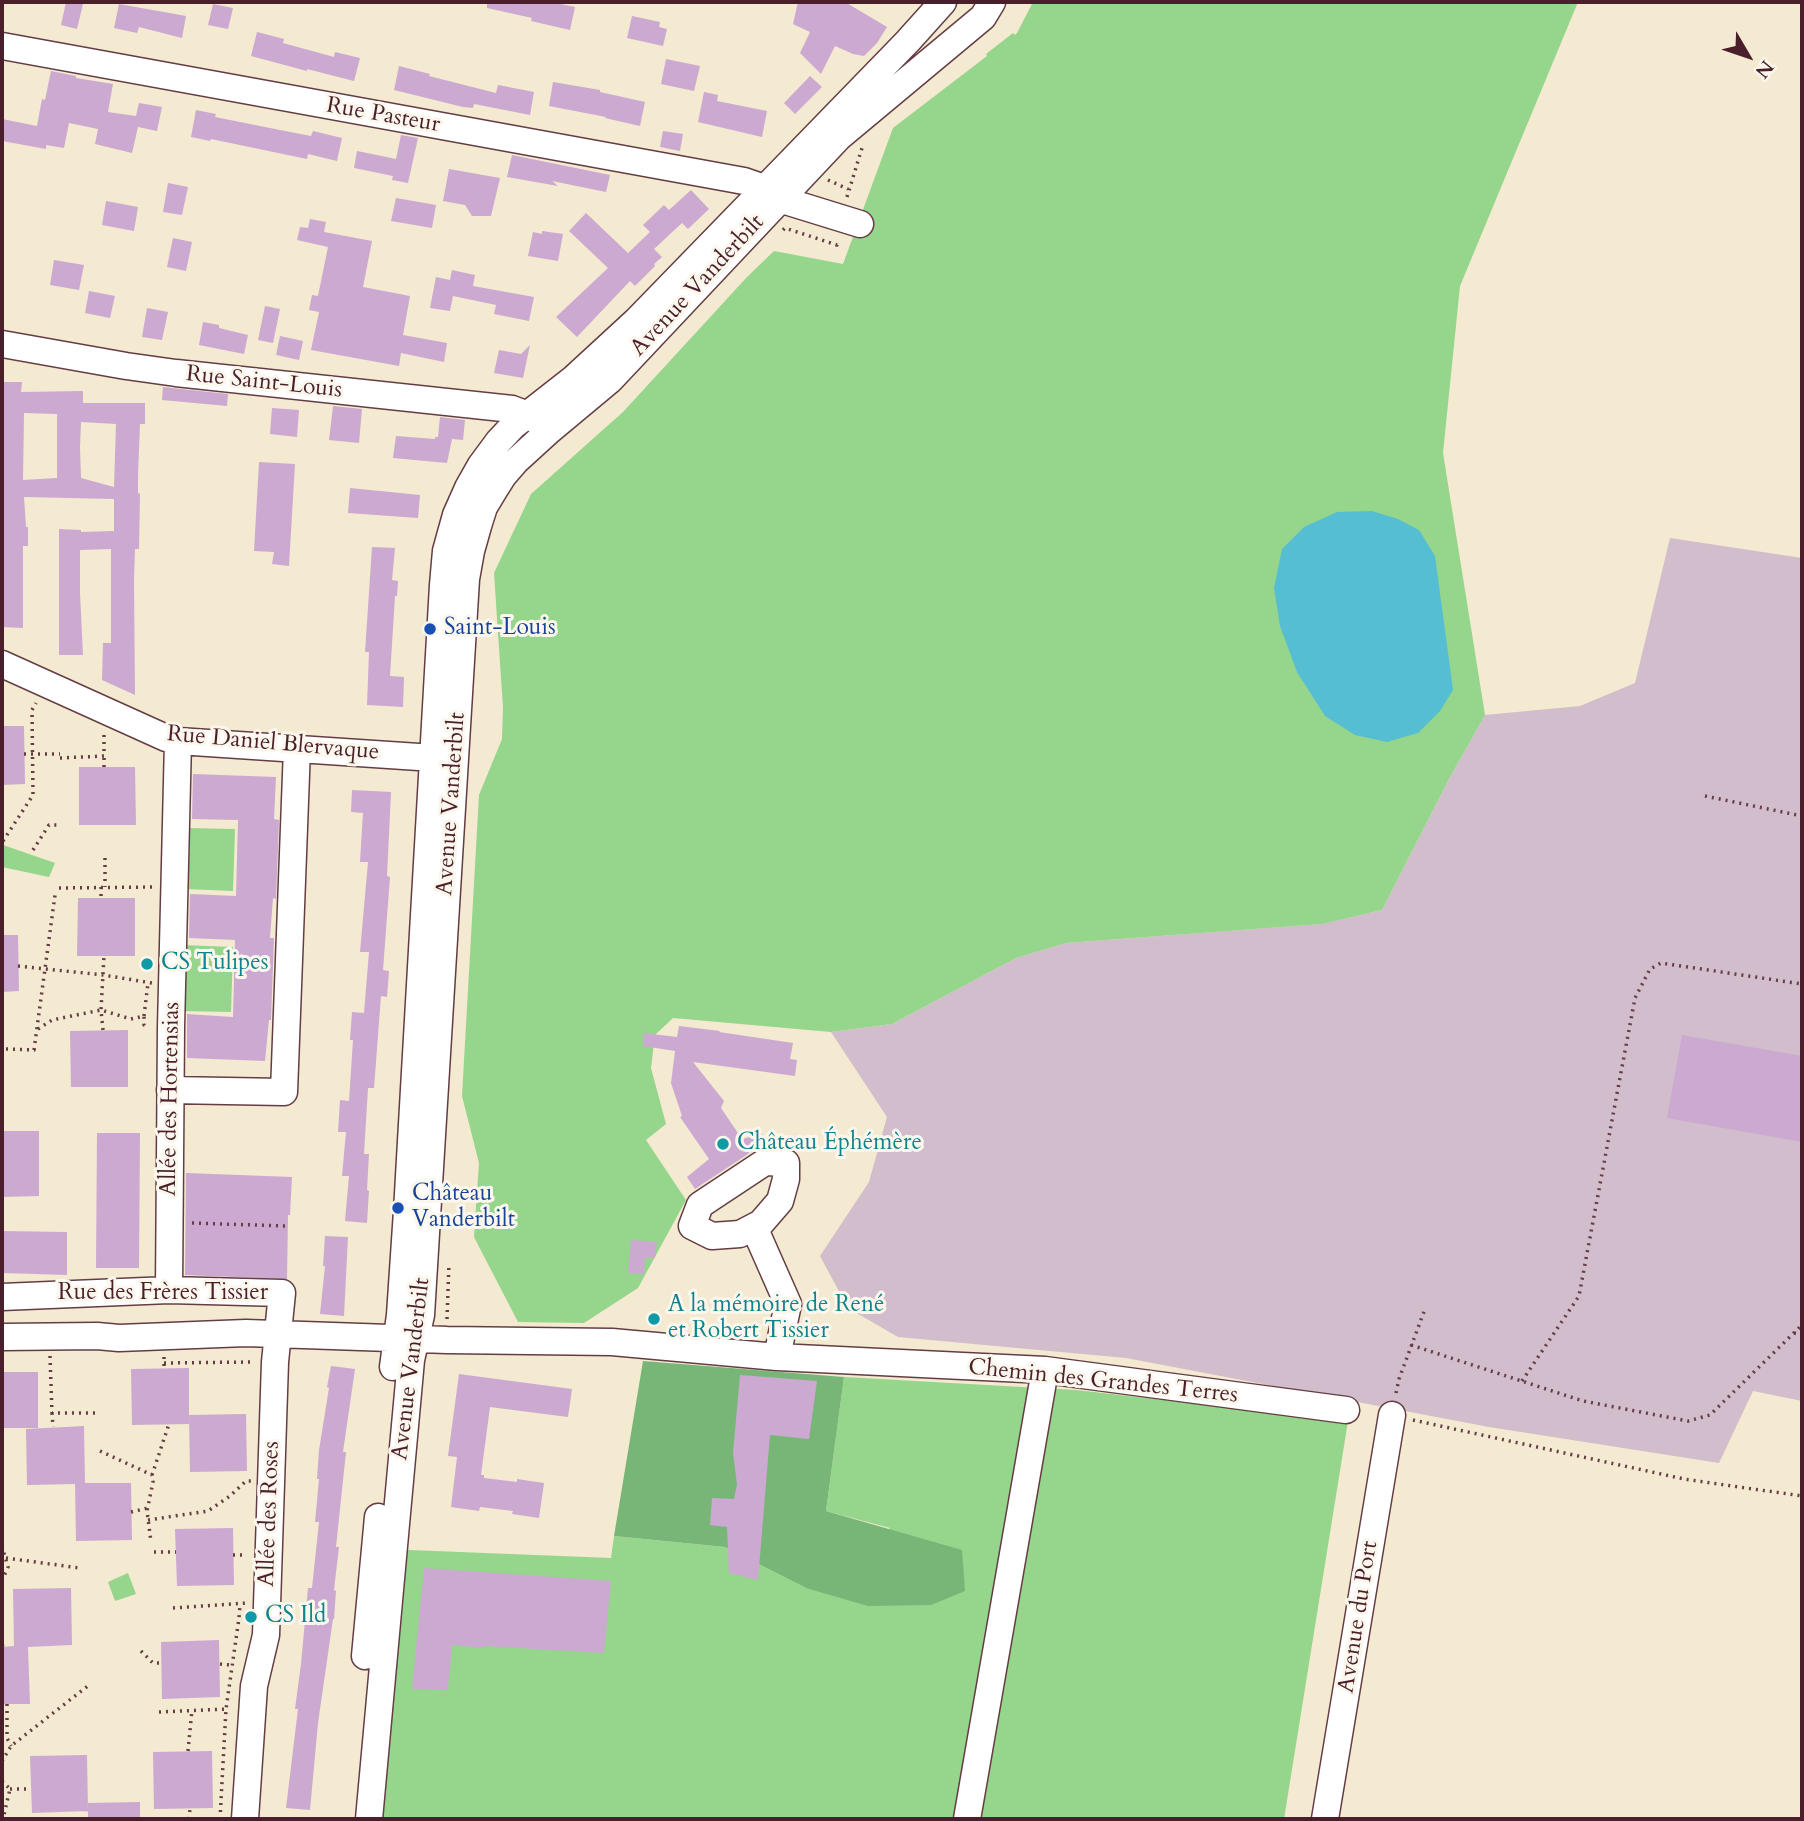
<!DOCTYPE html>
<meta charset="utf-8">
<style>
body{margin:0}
#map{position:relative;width:1804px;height:1821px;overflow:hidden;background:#f4e9d1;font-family:Cardo,serif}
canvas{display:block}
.frame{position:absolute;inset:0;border:4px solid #4a1f2b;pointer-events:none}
.north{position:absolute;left:1713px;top:21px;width:70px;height:70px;-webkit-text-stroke:5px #fbf7ec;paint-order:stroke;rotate:129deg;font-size:19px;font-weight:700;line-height:28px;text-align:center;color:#4a1f2b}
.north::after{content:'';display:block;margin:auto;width:24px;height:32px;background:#4a1f2b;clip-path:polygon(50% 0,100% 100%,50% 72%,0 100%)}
</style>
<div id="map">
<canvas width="1804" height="1821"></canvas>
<div class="frame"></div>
<div class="north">N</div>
</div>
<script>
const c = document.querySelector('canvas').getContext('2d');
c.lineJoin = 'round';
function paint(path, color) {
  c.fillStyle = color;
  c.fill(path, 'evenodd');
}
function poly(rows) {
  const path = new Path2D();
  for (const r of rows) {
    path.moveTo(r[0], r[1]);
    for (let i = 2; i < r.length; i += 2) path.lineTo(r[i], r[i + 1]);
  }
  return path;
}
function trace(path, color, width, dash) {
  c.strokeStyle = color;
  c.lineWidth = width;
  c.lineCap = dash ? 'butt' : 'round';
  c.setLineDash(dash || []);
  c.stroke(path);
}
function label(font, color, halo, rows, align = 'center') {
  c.font = font + ' Cardo,serif';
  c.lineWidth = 6;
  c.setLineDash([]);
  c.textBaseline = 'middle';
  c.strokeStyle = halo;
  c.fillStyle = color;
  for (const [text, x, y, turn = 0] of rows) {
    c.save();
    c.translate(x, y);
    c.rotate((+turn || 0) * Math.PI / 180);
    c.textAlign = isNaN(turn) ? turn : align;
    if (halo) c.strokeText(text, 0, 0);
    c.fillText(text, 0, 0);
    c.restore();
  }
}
paint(poly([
 [1670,538,1802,558,1802,1401,1753,1391,1719,1463,1489,1427,1126,1358,898,1337,848,1308,820,1256,869,1182,887,1117,831,1032,892,1024,1016,958,1066,943,1321,924,1382,910,1449,779,1485,715,1580,706,1635,683]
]), '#d1bdcb');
paint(poly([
 [1033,2,1578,2,1460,286,1443,453,1485,715,1449,779,1382,910,1322,924,1066,943,1016,958,892,1024,831,1032,673,1018,655,1035,651,1068,666,1124,646,1140,686,1200,638,1288,584,1323,518,1322,474,1237,479,1163,462,1096,479,795,502,739,503,708,494,573,531,494,623,412,747,277,774,251,843,264,893,128,987,56,986,54,1013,33,1015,35,1017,33],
 [187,828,235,829,233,891,185,889],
 [3,845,55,863,49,877,2,867],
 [182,945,233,947,231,1012,180,1011],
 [844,1377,1076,1390,1348,1421,1284,1819,358,1819,384,1549,611,1558,614,1536,725,1547,806,1588,890,1528,826,1511],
 [128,1573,136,1594,115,1601,108,1582]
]), '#95d58c');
paint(poly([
 [643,1361,844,1377,826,1511,962,1550,965,1591,931,1605,868,1606,806,1588,725,1547,614,1536]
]), '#78b678');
paint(poly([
 [1372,511,1398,519,1419,530,1435,556,1453,690,1440,711,1418,733,1387,742,1355,735,1325,716,1297,672,1280,626,1274,588,1282,549,1304,527,1337,512]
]), '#55bed2');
paint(poly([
 [66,2,83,4,77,29,61,25],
 [487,2,551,2,575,7,570,30,531,21,532,18,487,8],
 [798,2,845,2,887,27,877,43,864,56,853,54,835,46,821,74,800,53,810,32,793,24],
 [119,4,186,16,182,38,139,27,137,33,114,28],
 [213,4,233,8,228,29,208,25],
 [632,16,660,22,659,27,667,29,663,46,627,38],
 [257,32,284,39,283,43,334,57,335,52,360,58,354,81,307,69,307,71,251,56],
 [666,59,700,66,694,91,661,84],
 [399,66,430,74,429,76,496,93,498,85,534,92,530,115,474,104,473,108,463,107,394,90],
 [51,71,76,76,76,78,113,84,108,112,136,116,139,103,162,107,157,131,138,127,132,153,95,144,98,129,69,123,64,148,46,145,46,149,2,141,2,119,37,126,42,99,45,100],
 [810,76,822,87,795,114,784,103],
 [553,82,600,90,600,92,645,102,640,126,605,118,606,117,549,106],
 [704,92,718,95,717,101,767,111,762,137,698,122],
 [196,110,216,114,215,117,285,131,311,136,313,131,342,138,337,161,308,154,307,159,211,139,210,141,191,137],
 [663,131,683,134,680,151,660,147],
 [401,135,418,138,408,183,392,180,393,176,354,168,357,151,396,159],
 [512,155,610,175,606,192,552,181,558,186,507,177],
 [449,169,500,178,491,216,472,216,465,205,443,201],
 [168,183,188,187,182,215,163,212],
 [691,190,709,209,688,229,682,223,654,249,662,257,654,264,655,266,635,286,630,281,577,337,556,317,608,268,569,231,586,213,628,253,650,232,643,225,664,205,669,210],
 [396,198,436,205,432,228,391,221],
 [106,201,138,207,134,231,102,225],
 [310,219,326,222,324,232,372,241,363,287,410,296,403,335,447,343,444,362,401,353,399,366,311,350,319,312,309,310,312,295,318,296,328,247,297,240,300,227,308,228],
 [542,231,563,234,558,261,528,256,533,232,542,234],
 [173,238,192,242,186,271,167,267],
 [54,260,84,265,79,290,50,285],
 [452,270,475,275,473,286,534,297,529,321,494,314,496,305,453,296,450,311,430,308,436,277,450,280],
 [89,291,115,296,110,318,85,313],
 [265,306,280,309,273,343,258,340],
 [147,308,168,312,162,340,142,337],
 [203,322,219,325,219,328,248,335,244,354,199,345],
 [280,336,303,341,299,360,276,355],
 [530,345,523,378,494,373,499,350,521,354],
 [2,382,22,382,21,392,83,391,83,403,145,403,145,424,140,424,138,475,138,493,140,494,139,549,135,549,134,580,135,695,102,680,103,643,111,643,111,549,80,550,80,593,83,655,59,655,59,529,81,530,81,532,114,531,114,499,24,497,26,527,28,527,28,546,23,546,23,628,2,627],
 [24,413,57,414,57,478,23,480],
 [81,422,116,424,114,487,81,478,80,448],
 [163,387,228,394,227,406,162,400],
 [333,406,362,409,359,443,329,440],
 [272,408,299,410,297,437,270,434],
 [440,417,465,420,463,440,452,439,447,463,393,458,396,436,435,439,435,437,442,437,438,437],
 [259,462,295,464,289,566,272,564,274,552,254,551],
 [350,488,420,495,418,518,348,513],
 [372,547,395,548,392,580,398,581,397,596,395,596,390,676,404,677,403,707,367,705,369,652,365,652],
 [2,726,24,726,25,784,2,785],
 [79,767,135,767,136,825,79,825],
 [193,774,276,777,274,819,279,820,276,899,273,898,270,938,274,938,271,1020,269,1020,265,1061,187,1058,187,1014,233,1017,235,940,189,938,190,894,236,896,238,820,192,819],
 [352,790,391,792,387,876,390,877,383,970,389,971,387,997,381,996,374,1088,368,1088,364,1154,369,1154,367,1190,369,1191,367,1223,345,1221,349,1176,342,1176,346,1132,338,1132,340,1100,349,1101,353,1040,350,1040,352,1012,364,1013,369,952,360,952,368,862,360,862,363,813,351,812],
 [78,898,135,898,135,956,77,956],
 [2,935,18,935,19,991,2,992],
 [679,1026,720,1031,719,1032,793,1043,790,1059,797,1060,795,1076,693,1062,724,1101,721,1108,742,1139,763,1134,748,1154,695,1189,687,1177,709,1159,680,1117,682,1116,671,1083,675,1051,643,1046,644,1033,677,1037],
 [128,1030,128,1087,71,1087,70,1031],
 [1682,1035,1802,1056,1802,1142,1667,1118],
 [2,1131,39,1131,39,1196,2,1197],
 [97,1133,140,1133,139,1268,96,1268],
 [186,1173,292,1177,290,1215,288,1215,287,1279,185,1275],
 [2,1231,67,1232,67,1275,2,1273],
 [325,1236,348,1237,344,1316,320,1314,325,1266,323,1266],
 [631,1240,657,1242,655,1258,645,1258,644,1274,628,1273],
 [331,1366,355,1369,343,1452,346,1452,336,1547,339,1547,334,1590,336,1591,334,1619,333,1619,318,1723,310,1810,286,1808,298,1709,295,1709,301,1664,308,1588,312,1588,319,1522,315,1522,319,1479,317,1479,319,1450,329,1388,327,1387],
 [189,1368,189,1424,132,1425,131,1369],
 [2,1372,38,1372,38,1428,2,1428],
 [459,1374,572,1389,568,1417,490,1407,481,1475,484,1475,484,1478,517,1482,517,1479,544,1483,539,1518,512,1514,513,1511,480,1507,479,1511,451,1507,457,1457,448,1456],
 [740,1375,817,1381,809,1439,770,1435,758,1580,729,1573,727,1527,710,1525,712,1498,734,1499,737,1484,733,1453],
 [246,1414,247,1471,190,1472,189,1415],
 [84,1426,85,1483,131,1483,132,1540,76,1541,75,1484,27,1485,26,1429],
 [233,1528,234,1585,177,1586,175,1529],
 [424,1568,611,1581,604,1653,484,1646,483,1648,452,1645,448,1690,412,1689],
 [71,1588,72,1645,28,1647,30,1704,2,1704,2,1647,14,1646,13,1589],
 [219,1640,220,1697,162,1699,161,1642],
 [212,1751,213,1808,154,1809,153,1752],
 [87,1755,88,1811,32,1813,30,1756],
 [140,1802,140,1819,88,1819,88,1803]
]), '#cca9d1');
const minor = poly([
 [2,46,744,181,764,188,779,199,860,224],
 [2,344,126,366,176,373,512,409,528,415,539,422],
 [2,664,166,738,178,741,449,759],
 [170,1090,284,1092,297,748],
 [765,1162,786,1163,786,1179,780,1201,761,1223,740,1234,712,1236,692,1226,700,1205,765,1162],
 [754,1227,788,1304,777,1357],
 [169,1290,171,1027,178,741],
 [2,1297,169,1290,282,1293,275,1362,266,1635,254,1686,245,1819],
 [2,1337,97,1336,119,1338,246,1333,447,1340,612,1342,777,1357,1045,1370,1346,1410],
 [393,1367,400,1315,407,1211,443,585,446,551,456,515,468,488,481,465,498,442,513,426,573,379,636,321,908,41,943,2],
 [365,1656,378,1517],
 [369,1819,411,1360,421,1315,466,579,471,551,478,526,484,507,493,492,503,476,516,461,550,430,610,380,839,137,983,17,992,2],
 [967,1819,1045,1370],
 [1325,1819,1392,1415]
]);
trace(minor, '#643d44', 29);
trace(poly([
 [828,180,848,189],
 [847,197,862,148],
 [783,230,785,228,837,245,839,241],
 [24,754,60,754],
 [60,758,104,756,104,734],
 [104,767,104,756],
 [1705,796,1802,816],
 [3,841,33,795,32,710,36,703],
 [33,850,49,825,58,825],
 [105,858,105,887],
 [101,887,101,898],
 [59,888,155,887],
 [18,966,103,975,152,983],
 [144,1016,148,983],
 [38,1029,52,1020,101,1010,131,1019,144,1016,144,1025,148,1026],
 [103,1030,101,1010,104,956],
 [6,1049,34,1050,55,895],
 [2,1074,6,1074],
 [192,1223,285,1226],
 [447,1319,449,1263],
 [1794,1333,1802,1335],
 [1411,1345,1583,1401,1688,1421,1710,1415,1802,1325],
 [50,1356,52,1413,99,1413],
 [164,1357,164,1369],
 [164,1363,253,1362],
 [1522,1381,1579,1296,1635,998,1650,969,1661,963,1802,984],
 [1396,1393,1399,1379,1425,1309],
 [52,1413,53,1427],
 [1413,1420,1684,1479,1802,1496],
 [100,1451,152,1475,153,1482,147,1511,151,1542],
 [152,1475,169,1424],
 [131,1512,148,1508],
 [148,1520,208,1511,230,1496,246,1481,251,1481],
 [2,1546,8,1567,2,1580],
 [154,1552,176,1552],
 [233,1555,246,1555],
 [6,1558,80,1568],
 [173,1608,247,1603],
 [2,1645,4,1647],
 [141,1651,153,1663,162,1663],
 [220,1664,231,1665],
 [7,1704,7,1738,11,1746],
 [159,1712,227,1709],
 [188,1751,192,1710],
 [2,1761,11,1746,89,1685],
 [2,1781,10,1789,3,1819],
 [10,1789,31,1789],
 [189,1819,190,1808],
 [220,1819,226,1709,239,1618,240,1604]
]), '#643d44', 3.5, [2, 5]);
trace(minor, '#fff', 26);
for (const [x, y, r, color] of [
 [430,629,7,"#1a4fb4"],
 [147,964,7,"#0f9aa8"],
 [723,1144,7,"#0f9aa8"],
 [398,1208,7,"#1a4fb4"],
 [654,1319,7,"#0f9aa8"],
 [251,1617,7,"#0f9aa8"]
]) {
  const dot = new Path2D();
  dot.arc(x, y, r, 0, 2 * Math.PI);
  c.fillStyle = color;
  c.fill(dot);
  trace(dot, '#fbf7ec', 2.5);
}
label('23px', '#4a1f2b', '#fbf7ec', [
 ["Rue Pasteur",383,116,10],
 ["Avenue Vanderbilt",698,286,-47],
 ["Rue Saint-Louis",264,383,6],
 ["Rue Daniel Blervaque",273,744,5],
 ["Avenue Vanderbilt",452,804,-86],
 ["Allée des Hortensias",171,1099,-89],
 ["Rue des Frères Tissier",163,1294],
 ["Avenue Vanderbilt",412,1369,-83],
 ["Chemin des Grandes Terres",1103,1382,6],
 ["Allée des Roses",270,1514,-88],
 ["Avenue du Port",1359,1617,-81]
]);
label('23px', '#164399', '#fbf7ec', [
 ["Saint-Louis",444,629],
 ["Château",412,1195],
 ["Vanderbilt",412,1221]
], 'left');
label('23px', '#0d838f', '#fbf7ec', [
 ["CS Tulipes",161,964],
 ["Château Éphémère",737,1144],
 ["A la mémoire de René",668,1306],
 ["et Robert Tissier",668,1332],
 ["CS Ild",265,1617]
], 'left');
</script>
